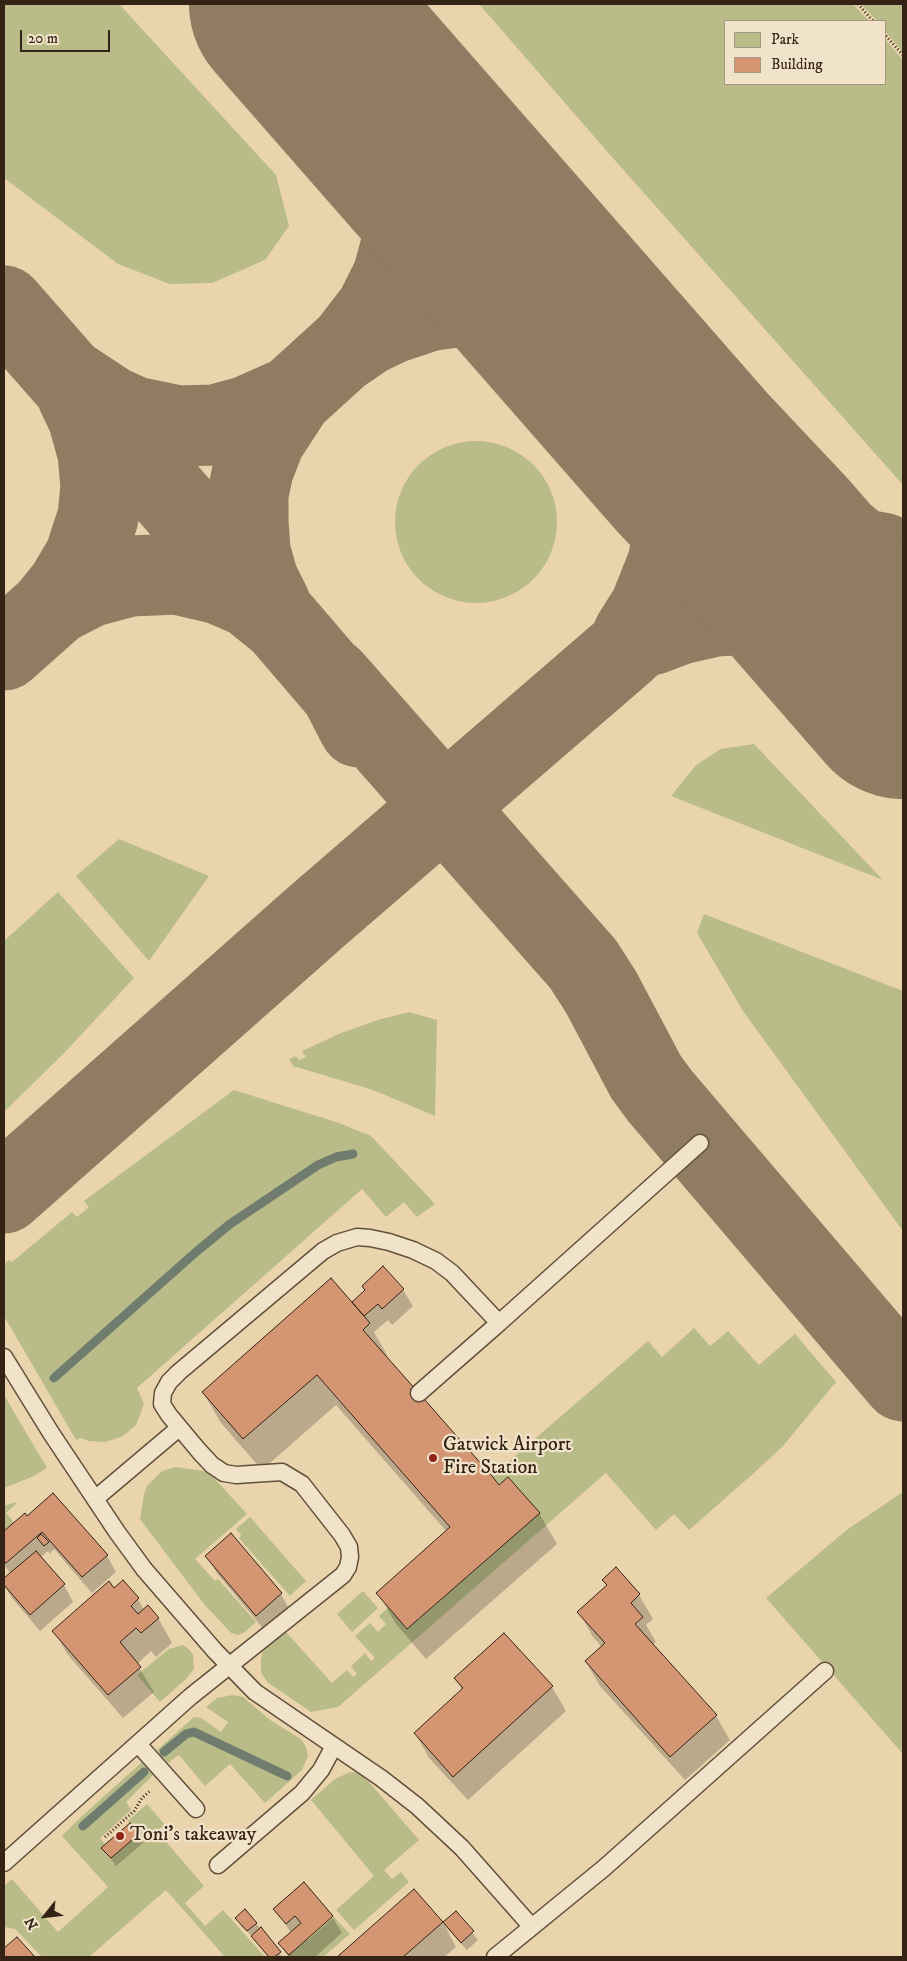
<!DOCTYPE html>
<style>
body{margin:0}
#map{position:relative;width:907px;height:1961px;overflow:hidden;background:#e9d4ad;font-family:"IM FELL DW Pica",serif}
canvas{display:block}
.frame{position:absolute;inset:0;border:5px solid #352415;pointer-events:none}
.legend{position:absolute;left:724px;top:20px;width:162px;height:65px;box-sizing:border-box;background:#f1e3ca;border:1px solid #a69782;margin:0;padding:6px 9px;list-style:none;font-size:15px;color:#352415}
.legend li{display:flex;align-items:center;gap:10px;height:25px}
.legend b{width:25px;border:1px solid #a69782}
.north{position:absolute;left:20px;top:1891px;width:50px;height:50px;-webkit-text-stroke:4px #f1e3ca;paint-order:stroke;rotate:241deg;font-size:14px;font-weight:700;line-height:20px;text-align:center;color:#352415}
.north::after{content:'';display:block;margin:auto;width:18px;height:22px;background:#352415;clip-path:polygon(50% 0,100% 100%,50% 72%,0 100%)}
.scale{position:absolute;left:20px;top:30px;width:90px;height:22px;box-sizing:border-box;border:2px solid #352415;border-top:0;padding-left:6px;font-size:15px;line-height:18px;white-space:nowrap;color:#352415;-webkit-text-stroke:4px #f1e3ca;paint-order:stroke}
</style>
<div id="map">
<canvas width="907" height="1961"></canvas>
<div class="frame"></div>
<ul class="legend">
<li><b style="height:14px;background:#b9bc88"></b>Park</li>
<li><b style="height:14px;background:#d49572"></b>Building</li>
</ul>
<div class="north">N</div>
<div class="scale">20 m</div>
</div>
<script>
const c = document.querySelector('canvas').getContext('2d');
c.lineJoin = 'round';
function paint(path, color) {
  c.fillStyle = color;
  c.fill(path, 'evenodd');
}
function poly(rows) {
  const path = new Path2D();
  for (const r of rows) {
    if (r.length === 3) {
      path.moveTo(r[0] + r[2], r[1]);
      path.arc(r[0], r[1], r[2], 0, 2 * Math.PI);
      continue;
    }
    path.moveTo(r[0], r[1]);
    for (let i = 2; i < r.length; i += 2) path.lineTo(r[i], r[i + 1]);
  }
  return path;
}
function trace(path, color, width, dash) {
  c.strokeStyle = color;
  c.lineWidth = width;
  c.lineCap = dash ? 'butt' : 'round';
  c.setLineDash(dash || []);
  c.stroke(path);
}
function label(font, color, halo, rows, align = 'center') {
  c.font = font + ' "IM FELL DW Pica",serif';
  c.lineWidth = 4.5;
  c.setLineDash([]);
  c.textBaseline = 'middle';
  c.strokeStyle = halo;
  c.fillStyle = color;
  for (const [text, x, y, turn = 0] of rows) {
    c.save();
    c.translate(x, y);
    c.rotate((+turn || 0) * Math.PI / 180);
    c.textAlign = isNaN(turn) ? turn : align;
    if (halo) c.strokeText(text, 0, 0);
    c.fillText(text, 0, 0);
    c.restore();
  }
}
paint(poly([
 [4,4,119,4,276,175,289,226,265,260,212,283,170,284,118,264,4,178],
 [479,4,853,4,869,21,726,21,726,84,886,84,886,40,903,60,903,485,612,157],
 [861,4,903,4,903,52,886,32,886,21,877,21],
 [476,522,81],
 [754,744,883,880,671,796,696,765,721,749],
 [119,839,209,876,149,961,76,876],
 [58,892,134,978,66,1051,4,1112,4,941],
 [704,914,903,991,903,1231,743,1011,697,933],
 [409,1012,437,1020,435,1116,373,1090,293,1066,289,1059,296,1056,299,1060,306,1057,302,1051,341,1033,378,1020],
 [234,1090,339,1123,371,1136,435,1204,417,1217,404,1202,386,1217,362,1189,137,1388,144,1404,136,1425,129,1431,121,1437,105,1442,89,1441,80,1438,76,1440,4,1316,4,1265,9,1260,12,1262,72,1212,77,1217,89,1207,84,1201],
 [694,1328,710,1346,728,1331,759,1365,795,1334,836,1382,783,1446,755,1472,689,1530,674,1514,656,1530,606,1473,338,1707,311,1712,267,1682,261,1672,261,1659,263,1651,285,1631,332,1683,347,1670,353,1677,357,1674,351,1666,365,1653,371,1661,375,1658,355,1636,370,1623,378,1632,386,1624,379,1616,389,1607,408,1628,539,1513,508,1477,499,1485,492,1476,648,1341,662,1357],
 [4,1395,47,1468,34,1476,4,1488],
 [176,1467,204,1471,213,1477,247,1514,195,1559,215,1581,218,1579,256,1622,245,1632,238,1635,231,1633,204,1604,140,1519,144,1494,147,1486,162,1471],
 [903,1492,903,1754,766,1598,848,1529],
 [15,1502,16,1504,6,1513,14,1522,4,1531,4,1506],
 [250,1517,306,1581,290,1596,239,1538,241,1535,236,1529],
 [363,1591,378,1608,352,1632,337,1614],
 [183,1645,190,1650,193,1655,194,1669,186,1679,160,1702,137,1675,169,1649],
 [233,1695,243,1697,270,1720,301,1739,306,1747,308,1756,302,1770,265,1803,230,1764,205,1786,179,1755,168,1763,157,1750,194,1717,201,1718,221,1732,228,1722,206,1707,217,1698],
 [142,1762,153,1775,126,1802,131,1810,100,1838,105,1844,101,1848,111,1858,139,1834,128,1821,147,1804,165,1825,157,1831,204,1886,185,1903,205,1926,223,1910,265,1957,225,1957,166,1890,89,1957,42,1957,15,1929,4,1927,4,1886,12,1879,58,1932,108,1887,62,1836,81,1817],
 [350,1772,359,1773,369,1782,419,1840,384,1870,392,1879,401,1872,409,1882,354,1930,336,1910,374,1876,311,1800,335,1779],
 [333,1916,350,1934,323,1957,286,1957]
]), '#b9bc88');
paint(poly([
 [403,1290,413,1306,392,1325,388,1320,374,1332,387,1355,385,1357,499,1486,539,1513,557,1544,426,1659,396,1624,378,1593,447,1532,336,1405,262,1470,221,1423,203,1392,352,1304,366,1291],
 [24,1515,107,1556,116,1572,92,1593,54,1549,50,1554,48,1551,40,1558,64,1585,73,1602,40,1631,12,1598,4,1585,4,1580,11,1574,4,1565,4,1533],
 [231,1535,281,1594,290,1611,266,1632,216,1572,207,1556],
 [616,1569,639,1595,653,1619,646,1625,656,1642,652,1645,716,1716,730,1740,685,1780,600,1686,586,1662,602,1647,593,1637,579,1612,608,1586,604,1580],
 [123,1582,138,1599,144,1610,158,1618,172,1643,156,1657,151,1651,137,1664,154,1692,123,1718,68,1655,54,1631],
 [504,1634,552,1687,566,1711,468,1800,429,1758,415,1733,462,1690,455,1678],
 [138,1835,143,1843,116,1866,103,1848],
 [414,1891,443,1924,456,1912,478,1940,467,1950,445,1926,456,1947,444,1957,338,1957],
 [275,1909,332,1916,308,1937,308,1940,333,1918,342,1933,315,1957,288,1957,280,1943,291,1933],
 [237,1918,256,1923,282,1957,268,1957,254,1938,241,1926]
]), '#0003');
trace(poly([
 [54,1378,196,1252,230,1224,318,1165,336,1157,353,1154],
 [164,1752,186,1734,194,1732,287,1776],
 [83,1826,144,1772]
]), '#707d6e', 9);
trace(poly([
 [4,306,265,604],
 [342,352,367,335,392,323,428,311,457,307,496,309,516,312,553,325,581,342,622,383,650,413,667,459,672,476,674,530,668,563,650,608,633,635],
 [66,377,110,406,134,417,178,426,215,425,248,416,293,396,349,345,376,310,393,276,402,243,405,208,401,169,389,127,380,112,345,66],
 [650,413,708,475,721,484,765,507,850,540],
 [52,606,89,587,130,576,177,574,220,584,250,597,281,622,341,692,359,727],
 [52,606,68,586,85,557,98,517,101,486,98,453,88,417,77,394],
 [271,606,258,580,250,551,248,522,248,494,253,470,265,439,293,396],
 [651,635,680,624,715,616,753,614,768,615,801,623,836,638,862,655,889,681],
 [4,650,94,570],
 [331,678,583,964,601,992,646,1077,660,1096,903,1381],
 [4,1193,317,916,625,650,698,583,727,566,773,548,795,543,838,545,882,553,903,562]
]), '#8f7c61', 81);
trace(poly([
 [291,4,692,462,773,548,903,697]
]), '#8f7c61', 204);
const building = poly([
 [383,1266,404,1289,382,1309,378,1304,364,1316,352,1302,365,1290,362,1286,383,1266],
 [331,1278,370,1323,363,1330,492,1476,499,1485,508,1477,540,1513,407,1629,376,1593,450,1527,317,1375,243,1439,202,1392,331,1278],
 [53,1493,108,1555,82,1577,42,1532,6,1563,4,1561,4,1531,25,1513,27,1516,53,1493],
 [231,1533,282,1593,256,1616,205,1556,231,1533],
 [41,1534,49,1542,44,1546,37,1538,41,1534],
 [36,1551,65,1584,30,1615,4,1585,4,1578,36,1551],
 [616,1567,640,1594,631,1603,643,1617,635,1624,717,1715,670,1757,585,1661,605,1643,577,1612,607,1585,602,1580,616,1567],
 [123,1580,139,1598,131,1606,138,1614,148,1605,159,1618,141,1633,136,1628,120,1642,141,1667,108,1695,52,1631,109,1581,114,1588,123,1580],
 [504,1633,553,1686,453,1777,414,1733,463,1688,454,1678,504,1633],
 [130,1823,139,1834,111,1858,101,1848,130,1823],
 [304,1882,333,1916,289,1955,278,1943,301,1923,295,1916,286,1924,273,1909,304,1882],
 [414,1889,443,1922,403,1957,337,1957,414,1889],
 [245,1909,257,1923,247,1931,235,1918,245,1909],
 [456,1911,474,1931,461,1943,443,1922,456,1911],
 [261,1927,281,1952,274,1957,269,1957,251,1936,261,1927],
 [17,1937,35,1957,4,1957,4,1948,17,1937]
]);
paint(building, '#d49572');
trace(building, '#352415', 1);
const lane = poly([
 [4,1357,51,1433,117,1532,144,1569,215,1651,255,1692,381,1778,417,1806,462,1848,531,1926],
 [419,1393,499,1323],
 [95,1499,179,1428],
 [138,1744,196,1809],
 [4,1863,190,1697,343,1575,348,1567,350,1557,349,1547,342,1535,302,1484,282,1472,236,1475,224,1473,212,1465,199,1451,169,1415,162,1404,163,1393,169,1382,179,1372,323,1251,337,1243,357,1237,370,1238,389,1242,413,1250,436,1261,452,1273,499,1323,700,1143],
 [218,1865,302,1793,321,1770,334,1746],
 [495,1957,604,1868,825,1671]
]);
trace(lane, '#62503b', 19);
trace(poly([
 [858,4,873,21],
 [886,36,903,55],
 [105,1837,134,1811,142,1798,150,1791]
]), '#352415', 3, [1, 2.5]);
trace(lane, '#f1e3ca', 16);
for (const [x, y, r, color] of [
 [433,1458,5,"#8f2418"],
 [120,1836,5,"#8f2418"]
]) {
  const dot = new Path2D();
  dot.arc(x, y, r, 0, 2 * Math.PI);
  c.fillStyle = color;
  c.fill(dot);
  trace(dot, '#f1e3ca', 2);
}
label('20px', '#352415', '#f1e3ca', [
 ["Gatwick Airport",443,1446],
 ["Fire Station",443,1469],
 ["Toni's takeaway",130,1836]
], 'left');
</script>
